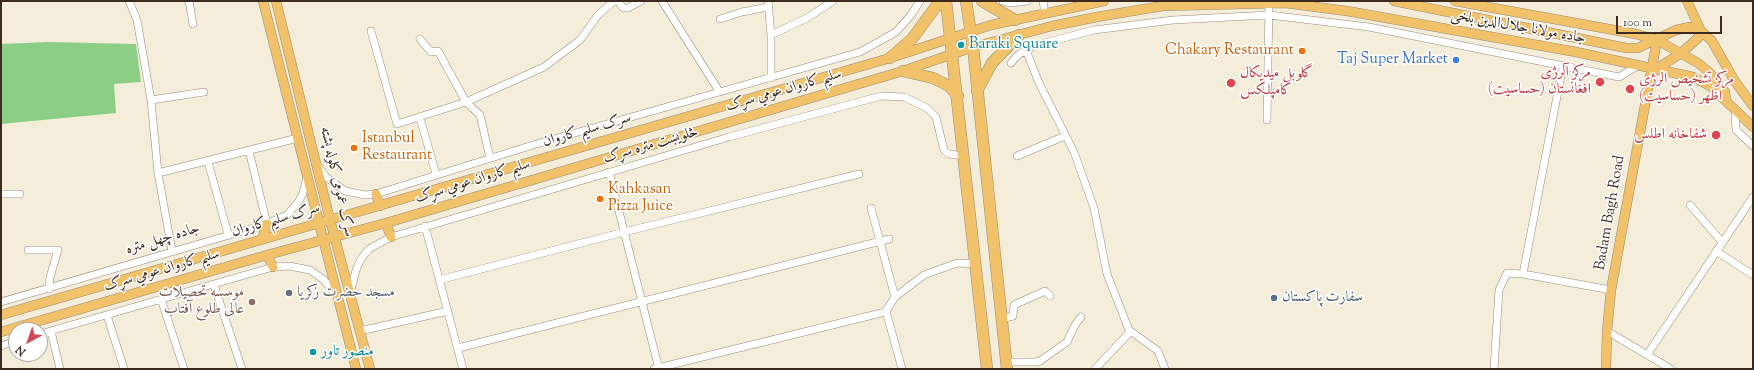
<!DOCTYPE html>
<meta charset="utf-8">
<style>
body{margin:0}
#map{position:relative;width:1754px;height:370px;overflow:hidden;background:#f4edd9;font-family:"Sorts Mill Goudy",serif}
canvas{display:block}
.frame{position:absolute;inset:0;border:2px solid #3b2a1e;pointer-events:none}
.north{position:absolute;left:8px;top:322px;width:40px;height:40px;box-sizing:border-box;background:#fff;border:1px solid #b1aaa5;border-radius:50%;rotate:220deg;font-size:11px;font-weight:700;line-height:16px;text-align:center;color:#3b2a1e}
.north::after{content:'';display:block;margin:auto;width:14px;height:18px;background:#d1495b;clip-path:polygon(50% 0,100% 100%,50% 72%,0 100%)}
.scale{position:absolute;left:1616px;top:16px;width:106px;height:18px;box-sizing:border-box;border:2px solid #3b2a1e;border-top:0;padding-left:5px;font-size:12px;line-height:14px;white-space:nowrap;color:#3b2a1e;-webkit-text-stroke:3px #fff;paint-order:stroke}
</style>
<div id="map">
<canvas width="1754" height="370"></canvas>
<div class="frame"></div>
<div class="north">N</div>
<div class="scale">100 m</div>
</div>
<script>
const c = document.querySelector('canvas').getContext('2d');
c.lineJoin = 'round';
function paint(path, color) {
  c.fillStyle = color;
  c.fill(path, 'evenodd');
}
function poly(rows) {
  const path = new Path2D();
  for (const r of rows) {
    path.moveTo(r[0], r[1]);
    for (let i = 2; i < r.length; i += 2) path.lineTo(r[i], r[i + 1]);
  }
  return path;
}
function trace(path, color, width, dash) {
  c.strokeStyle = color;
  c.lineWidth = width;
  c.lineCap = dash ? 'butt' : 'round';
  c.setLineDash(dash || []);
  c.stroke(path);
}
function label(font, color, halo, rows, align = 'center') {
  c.font = font + ' "Sorts Mill Goudy",Amiri,serif';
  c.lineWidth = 3;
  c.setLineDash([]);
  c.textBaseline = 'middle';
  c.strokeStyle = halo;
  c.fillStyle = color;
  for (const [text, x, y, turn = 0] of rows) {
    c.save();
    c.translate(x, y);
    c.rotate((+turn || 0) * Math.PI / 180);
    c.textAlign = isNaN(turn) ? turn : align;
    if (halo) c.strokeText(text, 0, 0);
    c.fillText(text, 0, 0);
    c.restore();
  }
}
paint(poly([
 [49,42,136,44,141,82,114,84,116,113,1,124,1,44]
]), '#8cce86');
const minor = poly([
 [129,1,137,20,151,100,158,173,172,251],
 [189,1,193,24],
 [618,1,623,8,628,8,641,1],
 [662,1,719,91],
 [768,1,771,35,771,78],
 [1003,1,1011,3,1027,1],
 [1043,1,1045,14],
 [720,19,742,12,768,7],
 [371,31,397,124,466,102,544,67,580,40,598,15,614,1],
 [771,35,807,18,833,1],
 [420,39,431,52,438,51,466,102,480,115,490,158],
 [1026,50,1039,83,1074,152,1094,208,1107,274,1129,330,1158,351,1165,369],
 [1011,63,1018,55,1033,46,1094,30,1173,20,1269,15,1369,27,1619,77,1639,65],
 [151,100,204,92],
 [1735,110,1736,130,1753,146],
 [420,118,436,174],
 [1267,120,1269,3],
 [249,151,267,224],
 [1017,156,1065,136],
 [208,162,228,234],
 [318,166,326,177,345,191,365,195,376,194,533,145,860,52,896,32,911,15,920,1],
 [609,172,659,369],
 [158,173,298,138],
 [1,194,20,194],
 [1690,205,1722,242],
 [871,208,895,297],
 [425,226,463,369],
 [28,250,58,250,50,277,49,289],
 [1716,251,1753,275],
 [1523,274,1563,65],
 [439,280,624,232,859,174],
 [214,285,242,369],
 [350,294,356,270,361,259,369,249,391,237,729,137,881,96,904,97,927,108,936,117,944,150,949,154,964,156],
 [161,299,184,369],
 [1,302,267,224,287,215,299,201,303,193,307,177],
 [886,311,902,369],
 [107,315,124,369],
 [1001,319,1013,316,1014,305,1045,291,1050,296],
 [51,331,60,369],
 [360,331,448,311],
 [1607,331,1671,369],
 [40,334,273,267,289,266,310,270,324,280,337,296],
 [1,346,16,341],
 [458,348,889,239],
 [1647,355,1753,197],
 [1006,362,1035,362,1040,361,1067,342,1075,325,1081,317],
 [654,369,881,313,886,311,895,297,924,275,957,263,976,264],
 [1095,369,1130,332],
 [1494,369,1499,290,1507,273,1523,274,1611,290]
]);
const major = poly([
 [263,1,356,369],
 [276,1,330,220,370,369],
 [1394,1,1626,48,1638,48,1676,30,1690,27,1701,31,1712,41,1734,80,1753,106],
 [1455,1,1636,34,1657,40,1698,63,1710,73,1725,92,1726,100],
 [1656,69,1680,54,1698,38,1701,31,1687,1],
 [376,194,380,206],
 [386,223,391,237],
 [262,239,267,224],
 [267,255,273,267],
 [1,315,890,58,991,25,1104,1],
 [1,332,267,255,386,223,903,71,973,47,1052,26,1102,16,1163,6,1285,3,1347,11,1576,52,1693,77,1710,86,1753,127],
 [1606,369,1607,331,1611,290,1657,40]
]);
const highway = poly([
 [946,1,987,369],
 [966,1,973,47,1007,369],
 [982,1,1015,20],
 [890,58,912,39,940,1],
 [903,71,933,78,949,86,958,96],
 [977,91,992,63,1019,35]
]);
trace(minor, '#988c7c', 8);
trace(major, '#988c7c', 10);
trace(highway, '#988c7c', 12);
trace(minor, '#fff', 7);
trace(major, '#f2c26a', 9);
trace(highway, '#f2c26a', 11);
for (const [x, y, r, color] of [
 [961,45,4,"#0f9aa8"],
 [1302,51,4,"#e8710a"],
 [1456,60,4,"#3f7fe0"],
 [1600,82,5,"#e0444e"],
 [1231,83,5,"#e0444e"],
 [1630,89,5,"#e0444e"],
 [1716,135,5,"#e0444e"],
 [354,148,4,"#e8710a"],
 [600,199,4,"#e8710a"],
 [289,293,4,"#6b7280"],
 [1274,298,4,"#5c6f8a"],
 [252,302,4,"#8d6e63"],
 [313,352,4,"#0f9aa8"]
]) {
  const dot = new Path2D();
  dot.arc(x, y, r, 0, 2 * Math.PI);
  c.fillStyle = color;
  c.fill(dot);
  trace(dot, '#fff', 1.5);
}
label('15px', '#3b2a1e', '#fff', [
 ["جاده مولانا جلال‌الدین بلخی",1518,28,10],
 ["سلیم کاروان عومي سړک",784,91,-16],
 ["سرک سلیم کاروان",587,131,-16],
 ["څلویښت متره سړک",651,146,-16],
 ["سرک عمومی کلوله پشته",336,182,77],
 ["سلیم کاروان عومي سړک",473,182,-17],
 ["Badam Bagh Road",1611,213,-80],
 ["سرک سلیم کاروان",276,221,-16],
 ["جاده چهل متره",163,240,-17],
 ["سلیم کاروان عومي سړک",162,271,-16]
]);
label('15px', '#0d838f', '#fff', [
 ["Baraki Square",969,45],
 ["منصور تاور",321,352]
], 'left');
label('15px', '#c56008', '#fff', [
 ["Chakary Restaurant",1294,51,"right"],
 ["Istanbul",362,139],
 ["Restaurant",362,156],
 ["Kahkasan",608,190],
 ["Pizza Juice",608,207]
], 'left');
label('15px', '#366cbe', '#fff', [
 ["Taj Super Market",1448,60]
], 'right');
label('15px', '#be3a42', '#fff', [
 ["مرکز آلرژی",1591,73],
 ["(حساسیت) افغانستان",1591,90],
 ["گلوبل میدیکال",1240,74,"left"],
 ["کامپلکس",1240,91,"left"],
 ["مرکز تشخیص الرژی",1639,80,"left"],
 ["(حساسیت) اظهر",1639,97,"left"],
 ["شفاخانه اطلس",1707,135]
], 'right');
label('15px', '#785e54', '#fff', [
 ["موسسه تحصیلات",244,293],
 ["عالی طلوع آفتاب",244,310]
], 'right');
label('15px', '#5b616d', '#fff', [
 ["مسجد حضرت زکریا",297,293]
], 'left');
label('15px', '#4e5e75', '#fff', [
 ["سفارت پاکستان",1282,298]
], 'left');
</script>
